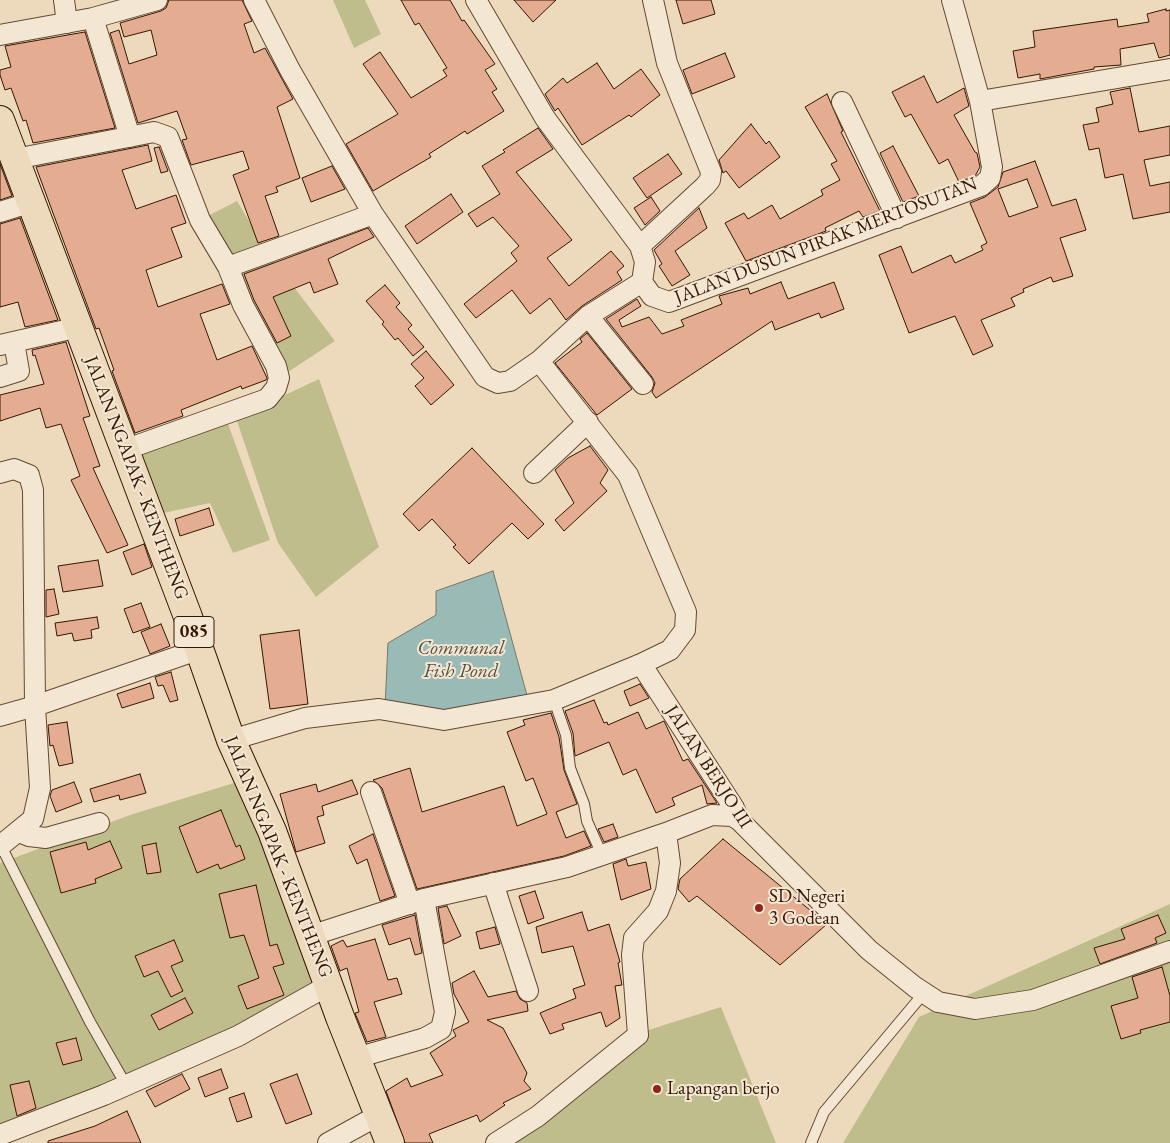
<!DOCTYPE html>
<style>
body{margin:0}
canvas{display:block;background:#eddabd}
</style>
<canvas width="1170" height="1143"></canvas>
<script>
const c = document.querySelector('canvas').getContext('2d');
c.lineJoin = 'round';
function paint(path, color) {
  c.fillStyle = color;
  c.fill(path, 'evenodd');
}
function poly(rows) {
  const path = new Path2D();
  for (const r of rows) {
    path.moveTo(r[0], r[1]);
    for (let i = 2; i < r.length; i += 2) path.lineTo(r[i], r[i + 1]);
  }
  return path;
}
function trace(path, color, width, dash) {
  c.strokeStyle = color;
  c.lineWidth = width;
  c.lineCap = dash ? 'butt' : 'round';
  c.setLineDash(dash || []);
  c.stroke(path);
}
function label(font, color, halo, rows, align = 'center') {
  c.font = font + ' "EB Garamond",serif';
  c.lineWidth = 4;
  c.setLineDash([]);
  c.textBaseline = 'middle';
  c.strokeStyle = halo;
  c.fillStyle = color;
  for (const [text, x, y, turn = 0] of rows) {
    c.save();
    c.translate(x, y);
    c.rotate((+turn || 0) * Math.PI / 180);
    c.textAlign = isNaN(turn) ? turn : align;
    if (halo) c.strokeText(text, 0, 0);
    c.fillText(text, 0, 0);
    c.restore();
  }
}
paint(poly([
 [333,0,365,0,381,34,354,48],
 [237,201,268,253,335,341,279,378,200,220],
 [319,379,379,547,316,597,278,543,236,418],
 [227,421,270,540,233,553,210,503,159,514,134,452],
 [247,779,329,985,0,1133,0,863,133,814],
 [1170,904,1170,1143,843,1143,919,1017],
 [721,1007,776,1143,484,1143,636,1034]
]), '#c0bd8c');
const water = poly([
 [493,571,528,699,444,717,385,707,388,643,436,615,436,591,493,571]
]);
paint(water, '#9abab5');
trace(water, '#72796d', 1);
const building = poly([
 [169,0,242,0,252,21,244,24,254,53,265,48,293,99,277,107,300,178,276,187,278,192,265,196,279,236,258,243,233,175,249,169,243,151,191,165,182,140,187,139,177,111,138,123,110,33,119,30,129,64,157,55,151,30,124,37,120,23,161,11,166,8,169,0],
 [401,0,450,0,462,21,464,20,495,64,485,70,497,89,492,92,504,111,467,134,465,131,429,154,431,157,373,191,346,144,398,114,363,64,380,52,411,98,447,76,443,70,447,68,419,23,415,25,401,0],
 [514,0,556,0,533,22,514,0],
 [676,0,711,0,715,14,683,24,676,0],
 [1166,9,1166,11,1170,10,1170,55,1159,58,1154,43,1120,49,1121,65,1094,67,1094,69,1040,79,1040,74,1018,78,1013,51,1035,47,1033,31,1117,19,1118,27,1149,22,1147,14,1166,9],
 [85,32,115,128,33,143,26,120,23,121,11,88,5,90,0,75,0,70,11,67,5,46,85,32],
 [725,53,735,77,692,94,683,70,725,53],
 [597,63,614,89,641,69,660,95,631,117,629,115,582,145,558,108,555,111,545,94,563,78,567,83,597,63],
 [924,76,937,103,964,88,969,106,954,115,975,152,977,153,980,167,975,176,959,182,948,159,939,164,911,114,905,117,892,92,924,76],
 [1130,88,1139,132,1170,126,1170,155,1144,160,1150,186,1170,182,1170,212,1133,219,1123,174,1105,178,1099,148,1089,150,1083,125,1099,122,1096,108,1113,104,1110,92,1130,88],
 [827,94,843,131,841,132,880,211,863,217,859,211,825,228,826,231,746,261,725,223,744,213,748,219,772,205,780,219,823,195,821,190,840,180,831,164,837,161,805,107,827,94],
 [751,124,766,144,769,141,780,157,739,188,726,171,723,173,719,160,751,124],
 [538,128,553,149,516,172,572,240,547,258,569,286,611,251,624,266,617,272,622,280,582,306,566,320,550,298,530,314,512,290,476,318,464,304,517,261,511,253,519,246,493,217,477,227,468,214,500,194,482,166,505,152,503,150,538,128],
 [148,145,152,161,122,170,136,209,176,195,186,223,171,228,182,257,146,270,158,307,222,284,230,304,200,314,217,360,252,346,267,378,266,380,242,389,241,386,181,410,183,416,135,433,112,371,114,370,99,328,96,329,36,167,148,145],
 [893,146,919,196,903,202,880,153,893,146],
 [159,147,168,171,161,173,154,148,159,147],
 [668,154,682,174,647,198,633,178,668,154],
 [1035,161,1052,206,1076,199,1086,230,1060,238,1073,276,1053,282,1051,277,1023,289,1024,292,1011,298,1015,306,981,320,993,346,973,355,955,316,909,333,879,255,901,246,912,273,951,255,955,263,983,250,981,246,987,243,970,203,985,197,998,187,1003,172,1035,161],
 [1027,179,1038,207,1009,217,998,189,1027,179],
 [0,164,12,196,0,200,0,164],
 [332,166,345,189,311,202,302,178,332,166],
 [451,194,463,212,417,244,405,226,451,194],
 [651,197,660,211,645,225,634,208,651,197],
 [699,208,707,228,675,251,690,275,672,286,659,266,662,264,654,250,699,208],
 [20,218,58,320,25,327,18,302,0,307,0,224,20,218],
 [368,228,374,237,328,259,338,284,314,293,310,282,273,297,291,336,277,343,254,300,244,274,368,228],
 [781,282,788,299,834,282,844,309,821,318,819,313,775,330,772,321,656,398,652,392,655,383,652,377,606,319,637,299,641,306,619,320,622,327,649,317,662,334,684,326,681,320,722,304,719,296,748,288,750,294,781,282],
 [385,285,400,303,396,307,412,325,408,329,424,347,413,356,398,338,395,340,382,324,384,322,366,301,385,285],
 [587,333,632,389,597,415,555,363,582,342,580,339,587,333],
 [66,342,90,416,83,418,100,466,93,468,128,545,107,553,71,480,80,476,61,424,46,428,40,408,0,421,0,395,44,384,35,355,33,356,32,350,66,342],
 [426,351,454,385,431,405,415,386,424,378,411,364,426,351],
 [590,446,608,470,600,483,607,491,564,531,555,520,574,503,555,470,568,458,590,446],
 [472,448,544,524,528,539,512,523,469,564,453,547,456,545,432,519,419,531,403,514,472,448],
 [209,508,214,525,180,536,175,519,209,508],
 [144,544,152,567,132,575,123,552,144,544],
 [98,560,103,586,63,592,58,566,98,560],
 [54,589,59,614,46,617,46,590,54,589],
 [141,603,150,627,133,633,124,609,141,603],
 [97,617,99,628,91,630,92,638,74,641,72,633,57,636,55,623,97,617],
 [161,624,170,646,150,654,141,632,161,624],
 [299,630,308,704,270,709,260,635,299,630],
 [171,672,178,700,170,702,163,685,158,686,155,677,171,672],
 [150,683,154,698,122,708,117,694,150,683],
 [640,684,649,698,630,706,624,691,640,684],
 [594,700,604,723,607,722,608,725,638,712,646,729,664,721,683,761,688,759,717,803,707,804,702,785,672,798,675,805,656,813,636,769,623,775,609,742,575,756,573,733,565,711,594,700],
 [551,713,559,737,564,770,577,804,556,812,566,838,584,831,591,846,564,856,417,889,382,788,373,780,410,768,422,812,504,786,517,826,547,814,533,778,526,781,507,732,525,725,523,720,551,713],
 [67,722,73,763,59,766,53,745,50,746,48,725,67,722],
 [140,774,146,793,120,800,119,795,94,802,90,789,140,774],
 [352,780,358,794,322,806,324,815,317,817,325,843,296,852,280,794,316,784,318,792,352,780],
 [74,782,82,802,56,812,50,796,52,790,74,782],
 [221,810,236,847,240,845,245,859,220,869,218,864,197,873,179,827,221,810],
 [613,824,618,837,604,842,598,829,613,824],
 [373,834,395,896,380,901,367,859,357,864,349,846,373,834],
 [723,839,827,924,780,965,697,896,689,902,678,889,680,879,723,839],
 [110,841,122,868,95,879,96,883,61,893,50,852,86,842,88,850,110,841],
 [156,843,161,872,147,874,142,846,156,843],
 [626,859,628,866,646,862,651,889,621,900,613,864,626,859],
 [256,885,270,946,277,944,284,964,273,967,284,995,247,1009,238,986,259,978,244,935,230,938,219,894,256,885],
 [535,891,544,918,528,924,519,896,535,891],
 [447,906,461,936,444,944,438,908,447,906],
 [582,912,588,931,609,924,620,962,618,963,622,985,615,986,620,1018,606,1027,601,1012,562,1024,564,1029,550,1034,540,1013,576,998,573,989,585,985,573,946,542,953,536,927,582,912],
 [415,915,422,953,415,955,410,938,389,945,382,925,415,915],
 [1158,915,1166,933,1155,938,1157,943,1100,964,1094,948,1125,939,1121,929,1158,915],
 [495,927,500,944,480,949,476,932,495,927],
 [375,939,388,980,397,978,402,994,374,1002,386,1037,367,1042,355,1013,359,1012,347,968,340,971,331,946,343,940,347,947,375,939],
 [174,940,183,961,171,966,183,991,171,997,158,971,144,977,135,956,174,940],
 [1162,967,1170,996,1170,1022,1140,1030,1141,1033,1121,1039,1111,1006,1138,998,1132,977,1162,967],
 [474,971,488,997,516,991,520,999,527,1003,528,1011,487,1020,503,1028,527,1073,524,1081,531,1089,503,1103,505,1105,480,1122,477,1115,429,1134,433,1143,405,1143,386,1091,407,1078,411,1087,443,1075,430,1053,456,1036,453,1030,469,1022,454,994,452,983,474,971],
 [185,998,193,1013,159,1030,151,1015,185,998],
 [76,1038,82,1060,63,1065,56,1043,76,1038],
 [221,1069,228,1088,205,1097,198,1078,221,1069],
 [182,1074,190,1089,155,1107,146,1091,182,1074],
 [297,1074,312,1114,286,1124,270,1084,297,1074],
 [29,1081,36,1108,17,1116,10,1085,29,1081],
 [244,1093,252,1117,237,1122,229,1098,244,1093],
 [127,1111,141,1143,48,1143,48,1141,95,1126,127,1111]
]);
paint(building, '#e4ad92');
trace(building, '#351700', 1);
const lane = poly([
 [554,700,566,735,570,768,584,804,587,821,602,855],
 [1,846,90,1022,126,1085],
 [811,1143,824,1112,924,993]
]);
const street = poly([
 [64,0,67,23],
 [254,0,290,70,373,214],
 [476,0,545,118,640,246,645,262,642,282],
 [952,0,980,101],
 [93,18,130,137],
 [0,35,93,18,157,0],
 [842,102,897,218],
 [15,159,154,132,168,137,200,220,228,267],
 [0,212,32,202],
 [640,246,705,186,710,180,711,172,667,63,653,0],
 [588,316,643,384],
 [0,345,79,327],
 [0,377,19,371,14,342],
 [124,450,267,399,276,388,279,378,276,366,243,305,228,267,373,214,485,377,498,383,510,381,539,361,588,316,642,282,652,296,669,302,981,186,990,178,992,167,980,101,1170,69],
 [0,473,14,469,29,475,33,490,35,706,40,788,33,819,0,846],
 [534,473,588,422],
 [641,664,734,808,739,820,869,950,915,987,938,1002,975,1009,1033,1000,1170,951],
 [0,716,35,706,200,649],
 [231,740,305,718,379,709,444,720,554,700,641,664,670,650,685,630,686,612,628,475,539,361],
 [371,792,410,904],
 [19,832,29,836,46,838,99,823],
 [493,883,528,991],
 [310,936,424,899,567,867,666,833,712,815,732,816,739,820],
 [356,1058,425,1038,441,1029,445,1012,424,899],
 [0,1135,104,1095,238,1036,329,985],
 [328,1143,379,1115],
 [496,1143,538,1116,638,1035,632,955,634,938,658,911,666,891,670,863,666,833]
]);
const primary = poly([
 [0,120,188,617,231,740,272,831,340,1017,390,1143]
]);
trace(lane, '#63482f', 12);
trace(street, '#63482f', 22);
trace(primary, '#351700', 30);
trace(lane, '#f3e7d4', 10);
trace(street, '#f3e7d4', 20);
trace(primary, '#eddabd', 28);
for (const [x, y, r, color] of [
 [759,908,5,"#8f2418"],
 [657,1089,5,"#8f2418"]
]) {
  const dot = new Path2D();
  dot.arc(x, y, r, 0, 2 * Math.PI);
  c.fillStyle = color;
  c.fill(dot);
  trace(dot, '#f3e7d4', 2);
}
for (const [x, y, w] of [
 [194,632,40]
]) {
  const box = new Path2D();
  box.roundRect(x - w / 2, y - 15.5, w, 31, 4);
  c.fillStyle = '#f3e7d4';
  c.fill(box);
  trace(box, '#351700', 1);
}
label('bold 18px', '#351700', null, [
 ["085",194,632]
]);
label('19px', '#351700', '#f3e7d4', [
 ["JALAN DUSUN PIRAK MERTOSUTAN",826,241,-21],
 ["JALAN NGAPAK - KENTHENG",136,478,69],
 ["JALAN BERJO III",708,767,57],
 ["JALAN NGAPAK - KENTHENG",278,857,68]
]);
label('19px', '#351700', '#f3e7d4', [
 ["SD Negeri",769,897],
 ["3 Godean",769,919],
 ["Lapangan berjo",667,1089]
], 'left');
label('italic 20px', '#58503f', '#f3e7d4', [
 ["Communal",461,649],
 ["Fish Pond",461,672]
]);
</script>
